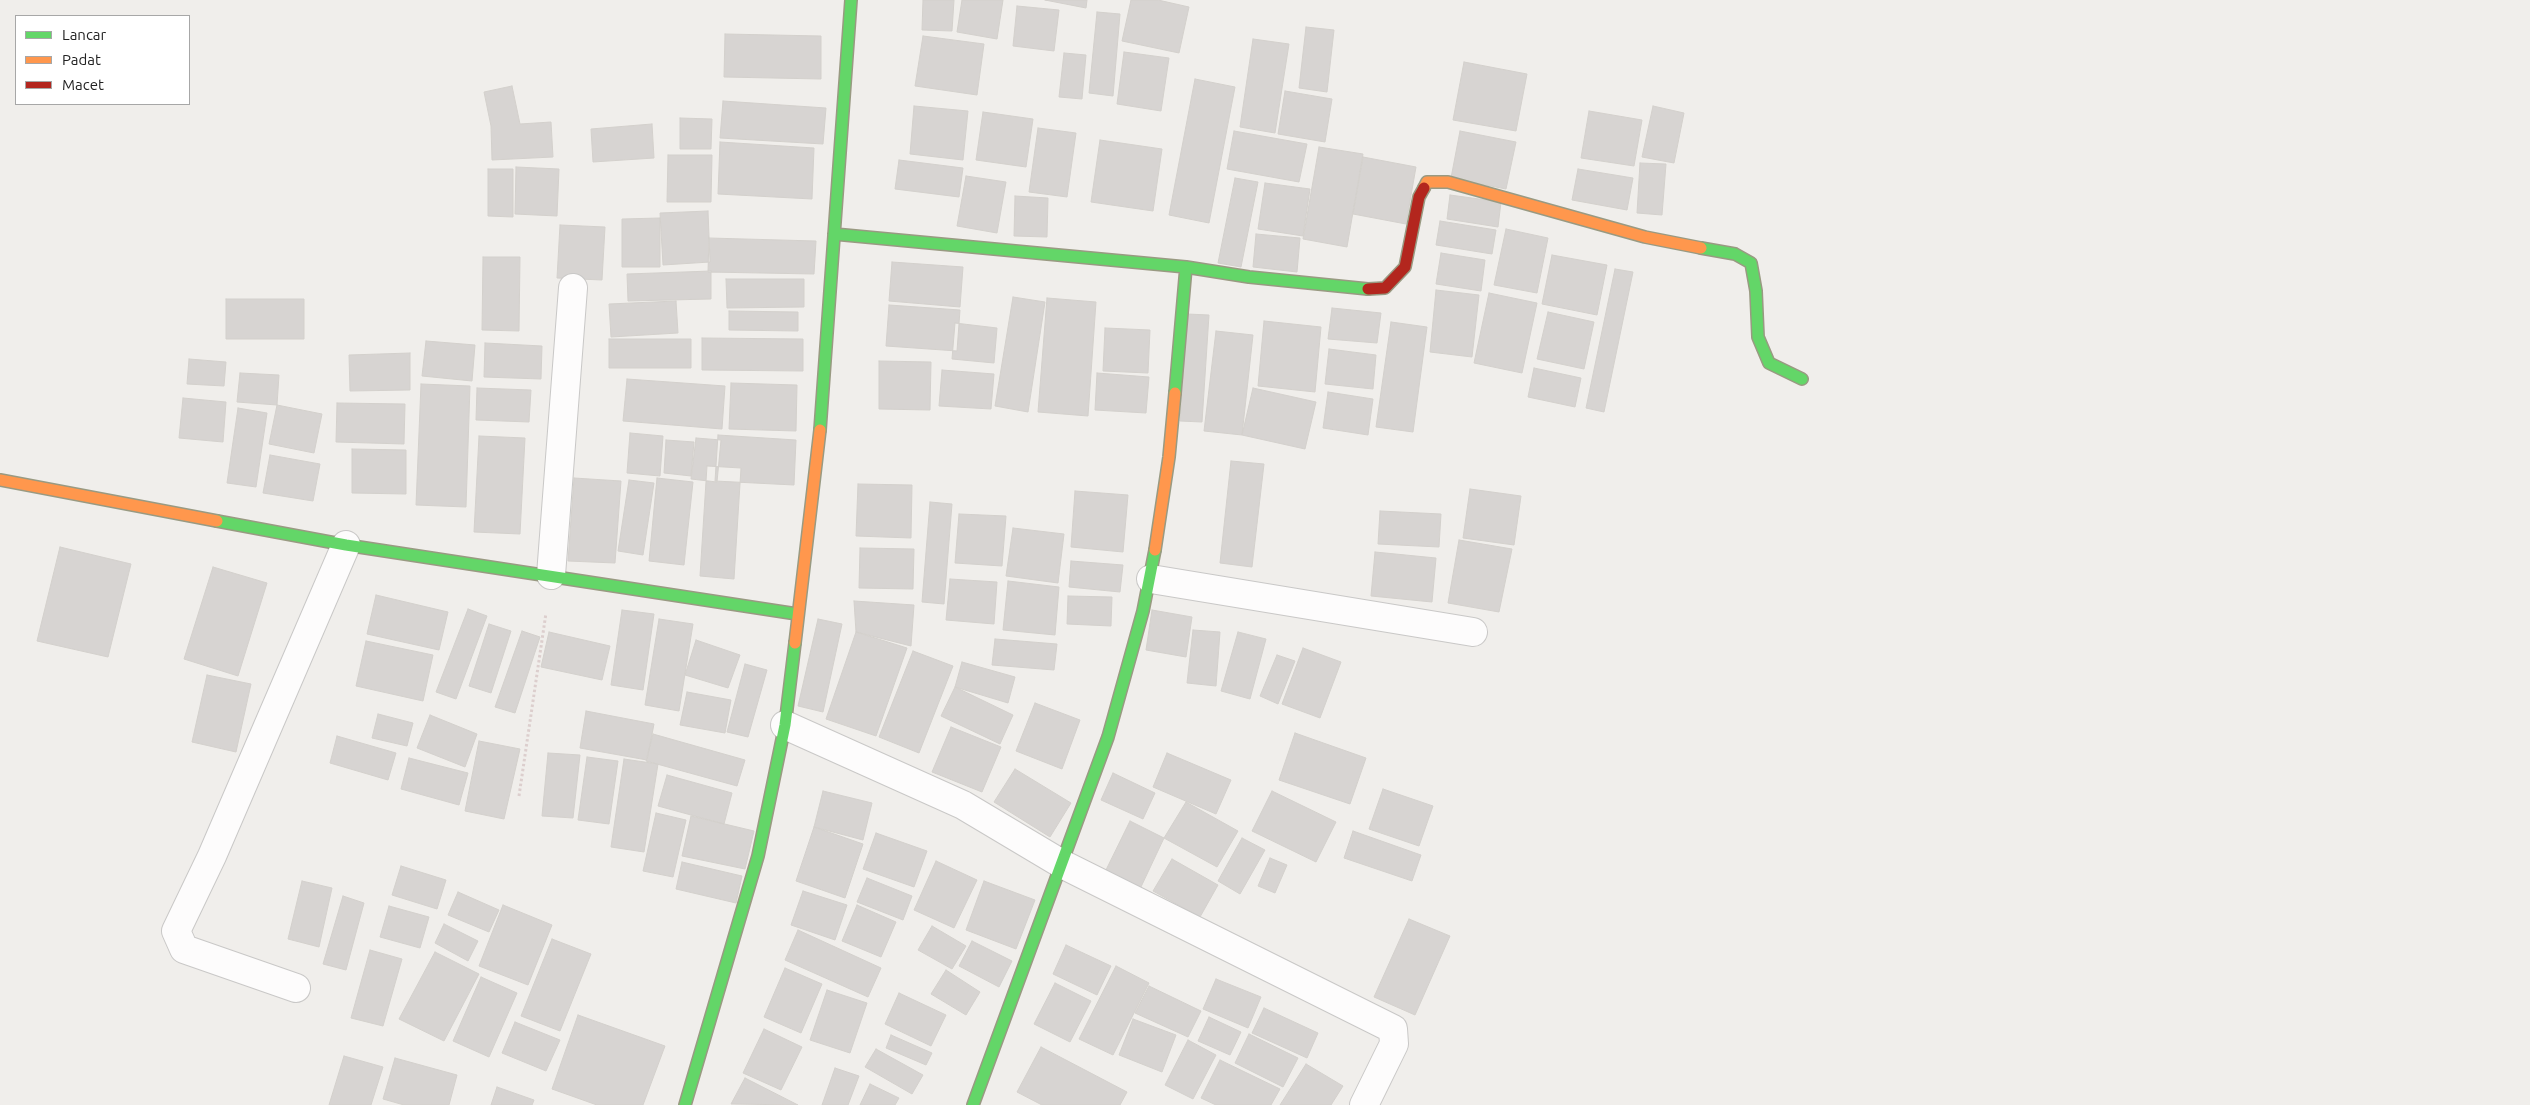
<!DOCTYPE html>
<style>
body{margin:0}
#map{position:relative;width:2530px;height:1105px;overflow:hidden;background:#f0eeeb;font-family:Ubuntu,sans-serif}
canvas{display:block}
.legend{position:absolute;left:15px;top:15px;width:175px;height:90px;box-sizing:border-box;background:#fff;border:1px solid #a7a7a7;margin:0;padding:6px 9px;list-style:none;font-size:15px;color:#222}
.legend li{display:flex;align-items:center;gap:10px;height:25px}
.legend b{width:25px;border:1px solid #a7a7a7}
</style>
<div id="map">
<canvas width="2530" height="1105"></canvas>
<ul class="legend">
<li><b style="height:6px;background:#63d668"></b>Lancar</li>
<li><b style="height:6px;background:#ff974d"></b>Padat</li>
<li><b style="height:6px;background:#b3261e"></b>Macet</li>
</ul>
</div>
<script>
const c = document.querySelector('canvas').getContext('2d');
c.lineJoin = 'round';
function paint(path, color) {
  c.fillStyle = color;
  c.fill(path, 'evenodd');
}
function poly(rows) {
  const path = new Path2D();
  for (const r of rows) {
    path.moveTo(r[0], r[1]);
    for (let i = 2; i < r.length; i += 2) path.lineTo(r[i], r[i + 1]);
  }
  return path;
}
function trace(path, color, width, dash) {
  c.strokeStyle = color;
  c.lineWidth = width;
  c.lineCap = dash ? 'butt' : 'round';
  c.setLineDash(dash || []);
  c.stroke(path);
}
const building = poly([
 [923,0,954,0,952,31,922,30,923,0],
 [962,0,1003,0,997,39,957,32,962,0],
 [1045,0,1087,0,1086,8,1045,0],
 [1131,0,1158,0,1189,7,1179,53,1122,41,1131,0],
 [1017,6,1059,10,1054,51,1013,46,1017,6],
 [1097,12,1120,14,1113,96,1089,93,1097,12],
 [1306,27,1334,30,1327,92,1299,88,1306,27],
 [725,34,821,36,821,79,724,77,725,34],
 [923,36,984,44,977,95,915,86,923,36],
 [1253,39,1289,44,1275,133,1240,127,1253,39],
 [1124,52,1169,58,1161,111,1117,104,1124,52],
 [1064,53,1086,55,1082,99,1059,97,1064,53],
 [1464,62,1527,74,1516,131,1453,120,1464,62],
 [1195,79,1235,87,1209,223,1169,215,1195,79],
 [512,86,520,124,551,122,553,157,492,160,491,126,484,92,512,86],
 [1285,91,1332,99,1325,142,1278,134,1285,91],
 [723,101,826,108,823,144,720,138,723,101],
 [914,106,968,111,963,160,910,154,914,106],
 [1653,106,1684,113,1674,163,1642,157,1653,106],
 [1589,111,1642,120,1634,166,1581,158,1589,111],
 [983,112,1033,119,1026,167,976,160,983,112],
 [680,118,712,119,711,149,680,149,680,118],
 [652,124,654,158,593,162,591,129,652,124],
 [1038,128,1076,133,1067,197,1029,192,1038,128],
 [1234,131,1307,144,1299,182,1227,169,1234,131],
 [1460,131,1516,142,1506,189,1451,178,1460,131],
 [1100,140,1162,149,1153,211,1091,202,1100,140],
 [720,142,814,148,812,199,718,194,720,142],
 [1319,147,1363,154,1347,247,1303,239,1319,147],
 [668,155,712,155,711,202,667,202,668,155],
 [1363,157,1416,167,1406,224,1353,214,1363,157],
 [899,160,963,168,959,197,895,189,899,160],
 [1640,163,1666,164,1662,215,1637,213,1640,163],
 [516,167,559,169,557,216,515,214,516,167],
 [488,169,513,169,513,217,488,216,488,169],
 [1578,169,1633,178,1627,210,1572,200,1578,169],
 [966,176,1006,182,997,233,957,226,966,176],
 [1235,178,1258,182,1241,267,1218,263,1235,178],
 [1265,183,1310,189,1303,236,1258,229,1265,183],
 [1450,195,1501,202,1498,227,1447,219,1450,195],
 [1015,196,1048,198,1047,237,1014,236,1015,196],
 [708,211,710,262,663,265,660,213,708,211],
 [660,218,660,267,622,267,622,219,660,218],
 [1440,221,1496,230,1492,254,1436,245,1440,221],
 [560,225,605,227,602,280,557,278,560,225],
 [1506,229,1548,238,1537,293,1494,285,1506,229],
 [1256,234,1300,238,1297,272,1253,267,1256,234],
 [709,238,816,241,814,274,708,272,709,238],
 [1441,253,1485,260,1481,291,1436,284,1441,253],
 [1552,255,1607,265,1597,315,1542,304,1552,255],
 [483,257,520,257,519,331,482,330,483,257],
 [892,262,963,267,960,307,889,301,892,262],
 [1615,269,1633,272,1604,412,1586,408,1615,269],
 [711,271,711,299,628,301,627,274,711,271],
 [726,279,804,279,804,307,727,308,726,279],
 [1436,290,1479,295,1472,357,1430,352,1436,290],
 [1489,293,1537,303,1522,373,1474,363,1489,293],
 [1013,297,1045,302,1028,412,995,406,1013,297],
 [1047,298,1096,302,1088,416,1038,412,1047,298],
 [226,299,304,299,304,339,226,339,226,299],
 [676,301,678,333,611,337,609,304,676,301],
 [889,305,960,310,957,351,886,346,889,305],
 [1332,308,1381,313,1377,343,1328,339,1332,308],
 [729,311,798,312,798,331,729,330,729,311],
 [1548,312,1594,322,1584,369,1537,359,1548,312],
 [1187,314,1209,315,1202,422,1180,421,1187,314],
 [1264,321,1321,327,1315,392,1258,386,1264,321],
 [1391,322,1427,327,1413,432,1376,427,1391,322],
 [955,323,997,328,994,363,952,359,955,323],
 [1105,328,1150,330,1148,373,1103,371,1105,328],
 [1216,331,1253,335,1242,435,1204,431,1216,331],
 [702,338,803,339,803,371,702,370,702,338],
 [609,339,691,339,691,368,609,368,609,339],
 [426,341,475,345,472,381,422,376,426,341],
 [485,343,542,346,541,379,484,377,485,343],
 [1329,349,1376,355,1373,389,1325,384,1329,349],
 [410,353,410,390,350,391,349,355,410,353],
 [189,359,226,362,224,386,187,384,189,359],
 [879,361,931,362,930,410,879,409,879,361],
 [1534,368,1581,378,1575,407,1528,397,1534,368],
 [942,370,994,374,991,409,939,406,942,370],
 [240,373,279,375,277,405,237,402,240,373],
 [1097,373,1149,377,1146,413,1095,410,1097,373],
 [627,379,725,386,722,429,623,421,627,379],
 [731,383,797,385,796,431,729,429,731,383],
 [421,384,470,386,466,507,416,505,421,384],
 [477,388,531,390,529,422,476,420,477,388],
 [1253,388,1316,402,1305,449,1242,435,1253,388],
 [1328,392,1373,399,1368,435,1323,428,1328,392],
 [183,398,226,402,223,442,179,438,183,398],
 [337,403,405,404,404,444,336,442,337,403],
 [277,405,322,414,314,453,269,444,277,405],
 [238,408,267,413,256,487,227,483,238,408],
 [630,433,663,436,660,476,627,473,630,433],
 [718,435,796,440,794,485,715,481,718,435],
 [479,436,525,438,520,534,474,532,479,436],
 [696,438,721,440,717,482,691,479,696,438],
 [666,440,694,442,691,476,664,473,666,440],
 [352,449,406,450,406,494,352,493,352,449],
 [270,455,320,464,313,501,263,493,270,455],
 [1231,461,1264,464,1252,567,1220,563,1231,461],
 [707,466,741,468,734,579,700,576,707,466],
 [574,478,621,481,615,563,568,561,574,478],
 [657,478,693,482,684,565,649,561,657,478],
 [629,480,654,483,643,555,618,551,629,480],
 [858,484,912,485,911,538,856,536,858,484],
 [1470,489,1521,496,1514,545,1463,538,1470,489],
 [1075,491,1128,495,1123,552,1071,547,1075,491],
 [930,502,952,504,944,604,922,602,930,502],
 [1380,511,1441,514,1439,547,1378,544,1380,511],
 [959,514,1006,516,1002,566,955,563,959,514],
 [1013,528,1064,534,1058,583,1006,576,1013,528],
 [1459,540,1512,549,1499,612,1448,603,1459,540],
 [60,547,131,564,108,657,37,641,60,547],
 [860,548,914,549,913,589,859,588,860,548],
 [1375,552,1436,558,1432,602,1371,596,1375,552],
 [1071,561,1123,565,1120,592,1069,587,1071,561],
 [213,567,267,583,238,676,184,659,213,567],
 [950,579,997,582,994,624,946,620,950,579],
 [1008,581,1059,587,1055,635,1003,630,1008,581],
 [376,595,448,612,439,650,367,634,376,595],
 [1068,596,1112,597,1111,626,1067,624,1068,596],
 [854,601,914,605,911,646,856,632,854,601],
 [468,609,487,616,456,699,436,692,468,609],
 [622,610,654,614,643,690,611,685,622,610],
 [1152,610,1192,617,1186,657,1146,650,1152,610],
 [659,619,693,624,679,711,645,705,659,619],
 [818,619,842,624,823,712,798,706,818,619],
 [489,624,511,631,491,693,469,686,489,624],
 [1193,630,1220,632,1216,686,1187,683,1193,630],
 [522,631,540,637,515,713,495,707,522,631],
 [549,632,610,646,602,680,541,667,549,632],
 [856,632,907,648,876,736,826,719,856,632],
 [1238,632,1266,639,1250,699,1221,691,1238,632],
 [995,639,1057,644,1054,670,992,665,995,639],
 [696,640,740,655,728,688,685,675,696,640],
 [366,641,433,655,423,701,356,686,366,641],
 [1303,648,1341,662,1320,718,1282,704,1303,648],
 [913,651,953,666,919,753,879,737,913,651],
 [1277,655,1295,661,1278,704,1260,696,1277,655],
 [962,662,1015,677,1008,703,955,687,962,662],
 [745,664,767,670,748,737,727,732,745,664],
 [207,675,251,684,236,752,192,742,207,675],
 [955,687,1013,715,1000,744,941,716,955,687],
 [687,692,731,700,725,733,680,725,687,692],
 [1035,703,1080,720,1062,769,1016,751,1035,703],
 [586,711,654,724,647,760,580,748,586,711],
 [378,714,413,723,407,746,372,738,378,714],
 [430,715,477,734,465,767,417,748,430,715],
 [951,727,1001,747,982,792,932,772,951,727],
 [1295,733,1366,758,1350,804,1279,780,1295,733],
 [653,734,745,760,737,786,646,761,653,734],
 [337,736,396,753,388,780,330,763,337,736],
 [479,741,520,749,504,819,465,811,479,741],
 [548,753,580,755,573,818,542,816,548,753],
 [1167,753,1231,780,1216,814,1153,787,1167,753],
 [587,757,618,761,609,824,578,820,587,757],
 [409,758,468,773,459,805,401,789,409,758],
 [624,759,658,764,644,852,611,847,624,759],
 [1015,769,1071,803,1050,837,994,802,1015,769],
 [1113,773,1155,793,1143,819,1101,800,1113,773],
 [667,775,732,793,724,824,658,806,667,775],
 [1383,789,1433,806,1419,846,1369,829,1383,789],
 [823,791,872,803,863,840,814,827,823,791],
 [1272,791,1336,822,1316,862,1252,831,1272,791],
 [1186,802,1238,831,1217,867,1164,838,1186,802],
 [656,813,686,820,673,877,643,871,656,813],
 [691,816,754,831,745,869,682,856,691,816],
 [1130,821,1164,838,1140,889,1105,872,1130,821],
 [814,827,863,844,845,898,796,881,814,827],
 [1353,831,1421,855,1412,881,1344,858,1353,831],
 [876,833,927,851,914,887,863,869,876,833],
 [1242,838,1265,850,1240,894,1218,881,1242,838],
 [1270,858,1287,865,1275,893,1258,886,1270,858],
 [1172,859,1218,885,1200,917,1153,891,1172,859],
 [936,861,977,880,954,928,914,910,936,861],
 [682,862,742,876,736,903,676,889,682,862],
 [401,866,446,880,437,909,392,895,401,866],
 [867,878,912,896,903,920,857,902,867,878],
 [302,881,332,888,319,947,288,939,302,881],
 [984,881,1035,900,1016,949,966,930,984,881],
 [803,891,847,905,835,940,791,925,803,891],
 [458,892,499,910,489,932,448,915,458,892],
 [343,896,364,903,346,970,323,964,343,896],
 [503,905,552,925,528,985,479,966,503,905],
 [857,905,896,922,881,957,842,941,857,905],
 [389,906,429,917,420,948,380,937,389,906],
 [1409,919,1450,936,1415,1015,1374,997,1409,919],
 [444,924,478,941,468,961,435,943,444,924],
 [932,926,966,946,952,969,918,950,932,926],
 [798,930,881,968,868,997,785,960,798,930],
 [552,939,591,954,560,1031,521,1016,552,939],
 [972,941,1012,961,999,987,959,966,972,941],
 [1066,945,1111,966,1097,995,1053,974,1066,945],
 [370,950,402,959,383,1026,351,1018,370,950],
 [435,952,479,974,444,1041,399,1019,435,952],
 [1116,966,1149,983,1113,1055,1079,1039,1116,966],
 [785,968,822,984,801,1033,764,1017,785,968],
 [946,970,980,992,966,1015,931,994,946,970],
 [481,977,517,993,489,1057,453,1041,481,977],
 [1216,979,1261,997,1248,1028,1203,1009,1216,979],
 [1055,983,1091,1001,1070,1042,1034,1024,1055,983],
 [1149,986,1201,1011,1188,1037,1135,1013,1149,986],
 [827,990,867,1003,850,1053,810,1040,827,990],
 [899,993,946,1015,931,1046,885,1024,899,993],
 [1264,1008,1318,1033,1307,1058,1252,1033,1264,1008],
 [578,1015,665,1046,643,1105,597,1105,552,1089,578,1015],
 [1209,1017,1241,1032,1230,1055,1198,1041,1209,1017],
 [1133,1019,1176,1035,1162,1072,1119,1055,1133,1019],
 [515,1022,560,1040,546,1071,502,1053,515,1022],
 [764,1029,802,1047,781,1090,743,1073,764,1029],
 [1249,1034,1298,1058,1283,1087,1235,1063,1249,1034],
 [891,1035,932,1053,926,1065,886,1048,891,1035],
 [1188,1040,1216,1055,1193,1099,1165,1085,1188,1040],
 [1041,1047,1127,1092,1120,1105,1042,1105,1017,1092,1041,1047],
 [876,1049,923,1075,912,1094,865,1067,876,1049],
 [344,1056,383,1067,371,1105,329,1105,344,1056],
 [395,1058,457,1075,449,1105,404,1105,383,1099,395,1058],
 [1220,1060,1280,1089,1271,1105,1216,1105,1201,1098,1220,1060],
 [1306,1064,1343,1086,1331,1105,1280,1105,1306,1064],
 [835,1068,859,1076,848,1105,822,1105,835,1068],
 [745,1078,798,1105,731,1104,745,1078],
 [870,1084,899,1098,895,1105,860,1105,870,1084],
 [497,1087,534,1100,532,1105,491,1105,497,1087]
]);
paint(building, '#d7d4d2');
trace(building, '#d3d0cc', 1);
const street = poly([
 [551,575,573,288],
 [1151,579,1473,632],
 [785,725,963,805,1062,864,1393,1029,1394,1044,1364,1105],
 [296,988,184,949,176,931,212,856,346,545]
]);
const fast = poly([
 [834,234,1186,267,1249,277,1368,289],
 [1701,248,1735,254,1751,263,1756,291,1758,337,1769,363,1802,379],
 [1175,393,1186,267],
 [820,430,851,0],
 [217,521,346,545,797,614],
 [685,1105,758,856,785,725,795,643],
 [973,1105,1108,737,1143,611,1155,550]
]);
const slow = poly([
 [1424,188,1427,182,1448,182,1645,237,1701,248],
 [0,480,217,521],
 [1155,550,1169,457,1175,393],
 [795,643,820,430]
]);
const jam = poly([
 [1368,289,1385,288,1405,267,1419,197,1424,188]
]);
trace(street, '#c9c8c7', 30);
trace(fast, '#999a82', 14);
trace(slow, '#999a82', 14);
trace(jam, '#999a82', 14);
trace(poly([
 [519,796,546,613]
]), '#dccecd', 3, [2.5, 2.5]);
trace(street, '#fdfcfc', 28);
trace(fast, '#63d668', 11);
trace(slow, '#ff974d', 11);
trace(jam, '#b3261e', 11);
</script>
